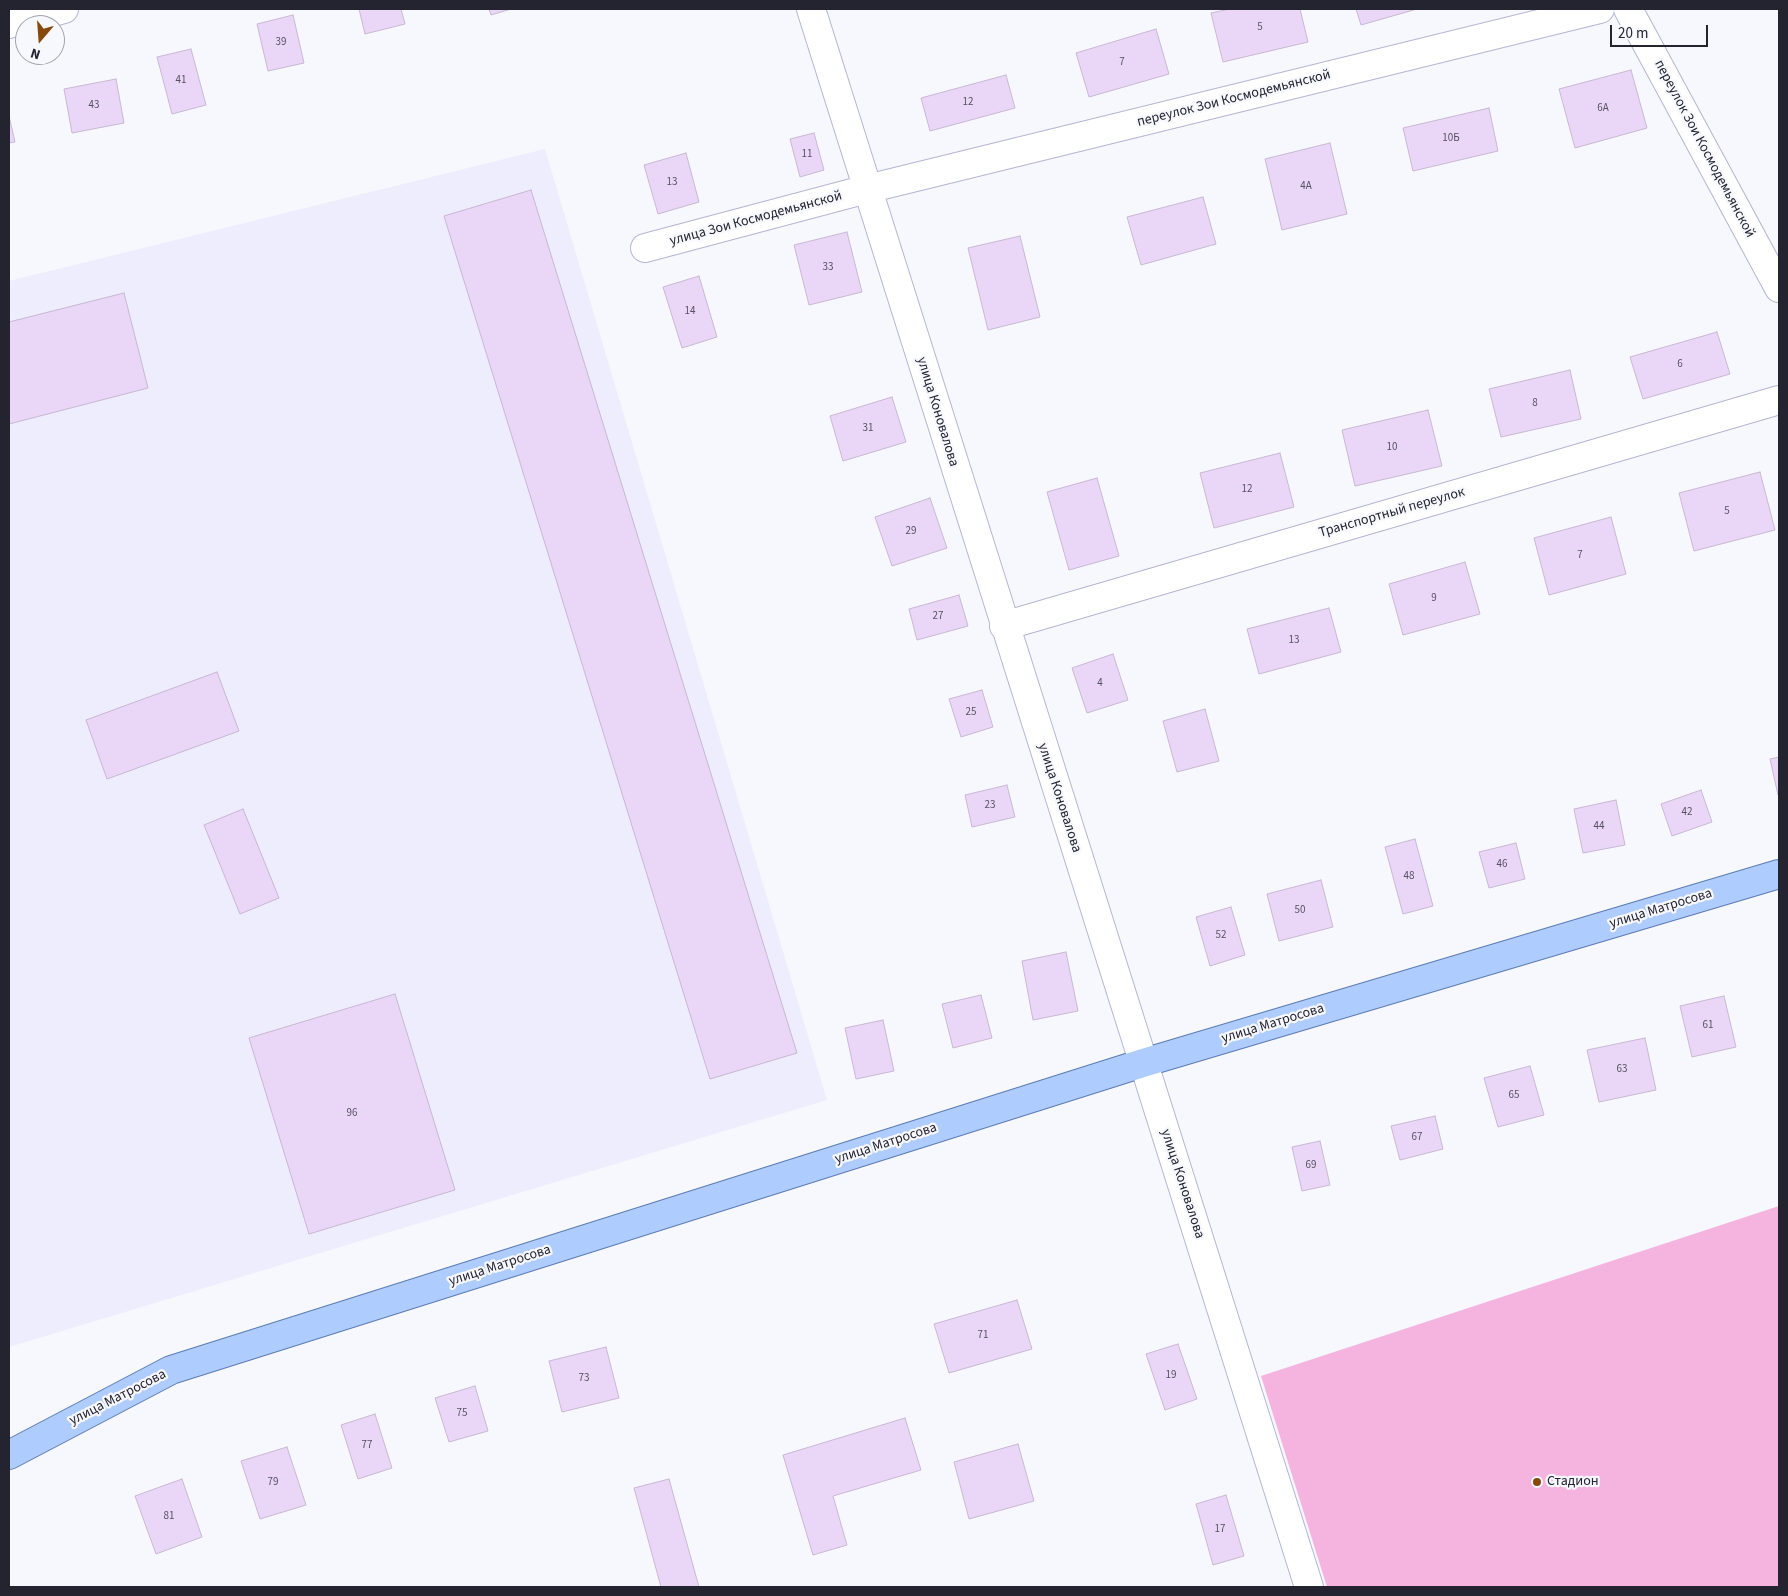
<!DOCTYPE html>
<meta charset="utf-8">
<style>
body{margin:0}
#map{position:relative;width:1788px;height:1596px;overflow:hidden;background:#f7f7fe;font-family:"Source Sans 3",sans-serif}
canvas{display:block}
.frame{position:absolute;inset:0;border:10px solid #242430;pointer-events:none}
.north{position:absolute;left:15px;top:15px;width:50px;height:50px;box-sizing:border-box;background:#f7f7fe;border:1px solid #a3a3ac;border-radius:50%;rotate:198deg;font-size:14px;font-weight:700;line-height:20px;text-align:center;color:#242430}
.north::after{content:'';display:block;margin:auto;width:18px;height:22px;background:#87490b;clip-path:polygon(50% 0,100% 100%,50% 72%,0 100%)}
.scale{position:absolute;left:1610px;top:25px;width:98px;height:22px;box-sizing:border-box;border:2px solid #242430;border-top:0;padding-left:6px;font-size:15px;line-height:18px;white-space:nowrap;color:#242430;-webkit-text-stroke:4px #f7f7fe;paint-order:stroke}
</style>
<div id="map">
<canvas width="1788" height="1596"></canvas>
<div class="frame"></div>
<div class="north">N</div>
<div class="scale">20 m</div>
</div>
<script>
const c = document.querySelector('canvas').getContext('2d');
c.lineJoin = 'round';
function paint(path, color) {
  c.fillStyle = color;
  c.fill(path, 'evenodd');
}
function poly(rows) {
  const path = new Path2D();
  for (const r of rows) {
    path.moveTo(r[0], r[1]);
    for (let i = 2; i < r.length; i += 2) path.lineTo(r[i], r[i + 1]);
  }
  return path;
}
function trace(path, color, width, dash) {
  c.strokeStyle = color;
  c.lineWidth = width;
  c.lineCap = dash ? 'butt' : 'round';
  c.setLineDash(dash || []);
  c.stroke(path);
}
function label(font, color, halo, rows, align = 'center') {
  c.font = font + ' "Source Sans 3",sans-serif';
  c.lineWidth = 4.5;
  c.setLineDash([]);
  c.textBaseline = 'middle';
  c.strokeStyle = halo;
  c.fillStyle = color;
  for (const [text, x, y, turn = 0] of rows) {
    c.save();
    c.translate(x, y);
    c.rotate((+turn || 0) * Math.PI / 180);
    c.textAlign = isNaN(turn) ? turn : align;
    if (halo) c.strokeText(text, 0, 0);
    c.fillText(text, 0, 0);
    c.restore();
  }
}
paint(poly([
 [545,149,827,1100,9,1347,9,281]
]), '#ededfd');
paint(poly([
 [1779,1206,1779,1587,1327,1587,1261,1376]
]), '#f5b4e0');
const building = poly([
 [359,9,401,9,405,24,365,34,359,9],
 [489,9,511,9,491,15,489,9],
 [1230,9,1300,9,1308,42,1223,62,1211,13,1230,9],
 [1356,9,1417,9,1361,25,1356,9],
 [293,15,304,63,268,71,257,24,293,15],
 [1156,29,1169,74,1089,97,1076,53,1156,29],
 [191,49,206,105,172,114,157,57,191,49],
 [1631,70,1647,128,1575,148,1559,89,1631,70],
 [1006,75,1015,108,930,131,921,98,1006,75],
 [116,79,124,123,72,133,64,89,116,79],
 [1489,108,1498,151,1413,171,1403,128,1489,108],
 [9,116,15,142,9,143,9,116],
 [814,133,824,170,800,177,790,139,814,133],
 [1330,143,1347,214,1282,230,1265,159,1330,143],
 [686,153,699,202,658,214,644,165,686,153],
 [531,190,797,1053,710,1079,444,216,531,190],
 [1203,197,1216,244,1141,265,1127,217,1203,197],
 [847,232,862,292,809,305,794,245,847,232],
 [1020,236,1040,317,988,330,968,248,1020,236],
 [699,276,717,337,682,348,663,287,699,276],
 [124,293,148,388,9,424,9,322,124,293],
 [1717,332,1730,374,1643,399,1630,357,1717,332],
 [1570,370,1581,419,1501,437,1489,389,1570,370],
 [892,397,906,442,843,461,830,416,892,397],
 [1428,410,1442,466,1355,486,1342,430,1428,410],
 [1280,453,1294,507,1214,528,1200,473,1280,453],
 [1760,472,1775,530,1694,551,1679,493,1760,472],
 [1097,478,1119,556,1069,570,1047,492,1097,478],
 [930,498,947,548,892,566,875,517,930,498],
 [1611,517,1626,574,1549,595,1534,538,1611,517],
 [1465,562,1480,614,1403,635,1389,584,1465,562],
 [959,595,968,626,917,640,909,609,959,595],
 [1329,608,1341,652,1259,674,1247,629,1329,608],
 [1113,654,1128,700,1087,713,1072,668,1113,654],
 [217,672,239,731,107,779,86,720,217,672],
 [982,690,993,727,961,737,949,699,982,690],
 [1205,709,1219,761,1177,772,1163,721,1205,709],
 [1779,757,1779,795,1778,795,1770,759,1779,757],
 [1007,785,1015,817,972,827,965,795,1007,785],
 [1701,790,1712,822,1672,836,1661,804,1701,790],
 [1616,800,1625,845,1583,853,1574,809,1616,800],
 [243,809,279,898,240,914,204,825,243,809],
 [1415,839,1433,906,1403,914,1385,847,1415,839],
 [1516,843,1525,879,1489,888,1479,852,1516,843],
 [1321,880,1333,927,1279,941,1267,894,1321,880],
 [1231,907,1245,955,1210,966,1196,917,1231,907],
 [1066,952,1078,1011,1033,1020,1022,961,1066,952],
 [395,994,455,1190,309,1234,249,1038,395,994],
 [981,995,992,1038,953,1048,942,1004,981,995],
 [1724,996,1736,1047,1692,1057,1680,1006,1724,996],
 [883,1020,894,1071,856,1079,845,1028,883,1020],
 [1645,1038,1656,1090,1599,1102,1587,1050,1645,1038],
 [1530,1066,1544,1115,1498,1127,1484,1078,1530,1066],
 [1435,1116,1443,1149,1400,1160,1391,1126,1435,1116],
 [1320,1141,1330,1185,1302,1191,1292,1147,1320,1141],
 [1017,1300,1032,1349,949,1373,934,1324,1017,1300],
 [1178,1344,1197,1399,1165,1410,1146,1354,1178,1344],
 [606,1347,619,1398,562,1412,549,1361,606,1347],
 [475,1386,488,1431,449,1442,435,1398,475,1386],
 [375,1414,392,1468,358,1479,341,1425,375,1414],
 [905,1418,921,1470,833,1496,847,1545,813,1555,783,1455,905,1418],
 [1018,1444,1034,1501,969,1519,954,1462,1018,1444],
 [287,1447,306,1505,260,1519,241,1461,287,1447],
 [182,1479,202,1537,156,1554,135,1496,182,1479],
 [669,1479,699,1587,661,1587,634,1488,669,1479],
 [1226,1495,1244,1556,1213,1565,1196,1504,1226,1495]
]);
paint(building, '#ead7f7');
trace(building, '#c8b7d3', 1);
const minor = poly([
 [811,9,1309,1587],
 [1628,9,1779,288],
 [9,24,64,9],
 [645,248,867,189,1600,9],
 [1004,626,1779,400]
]);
const major = poly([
 [9,1455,171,1370,1143,1063,1779,874]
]);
trace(minor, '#b5b5d4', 30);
trace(major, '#5b7bb5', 30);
trace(minor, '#fff', 28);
trace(major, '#aeccfd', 28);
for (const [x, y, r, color] of [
 [1537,1482,5,"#87490b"]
]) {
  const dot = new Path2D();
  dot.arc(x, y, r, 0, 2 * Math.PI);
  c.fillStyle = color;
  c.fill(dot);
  trace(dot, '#f7f7fe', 2);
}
label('11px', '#565162', null, [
 ["5",1260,28],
 ["39",281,43],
 ["7",1122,63],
 ["41",181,81],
 ["12",968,103],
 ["43",94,106],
 ["6А",1603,109],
 ["10Б",1451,139],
 ["11",807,155],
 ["13",672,183],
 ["4А",1306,187],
 ["33",828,268],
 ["14",690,312],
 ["6",1680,365],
 ["8",1535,404],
 ["31",868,429],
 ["10",1392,448],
 ["12",1247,490],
 ["5",1727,512],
 ["29",911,532],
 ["7",1580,556],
 ["9",1434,599],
 ["27",938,617],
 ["13",1294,641],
 ["4",1100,684],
 ["25",971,713],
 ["23",990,806],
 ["42",1687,813],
 ["44",1599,827],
 ["46",1502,865],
 ["48",1409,877],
 ["50",1300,911],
 ["52",1221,936],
 ["61",1708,1026],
 ["63",1622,1070],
 ["65",1514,1096],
 ["96",352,1114],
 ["67",1417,1138],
 ["69",1311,1166],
 ["71",983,1336],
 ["19",1171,1376],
 ["73",584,1379],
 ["75",462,1414],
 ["77",367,1446],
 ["79",273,1483],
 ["81",169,1517],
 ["17",1220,1530]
]);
label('14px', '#242430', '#f7f7fe', [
 ["переулок Зои Космодемьянской",1234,99,-14],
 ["переулок Зои Космодемьянской",1704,149,62],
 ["улица Зои Космодемьянской",756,219,-15],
 ["улица Коновалова",937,412,73],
 ["Транспортный переулок",1392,513,-16],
 ["улица Коновалова",1059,798,72],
 ["улица Матросова",1661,909,-17],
 ["улица Матросова",1273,1024,-17],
 ["улица Матросова",886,1144,-18],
 ["улица Коновалова",1182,1184,72],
 ["улица Матросова",500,1266,-18],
 ["улица Матросова",118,1398,-27]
]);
label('14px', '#242430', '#f7f7fe', [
 ["Стадион",1547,1482]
], 'left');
</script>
